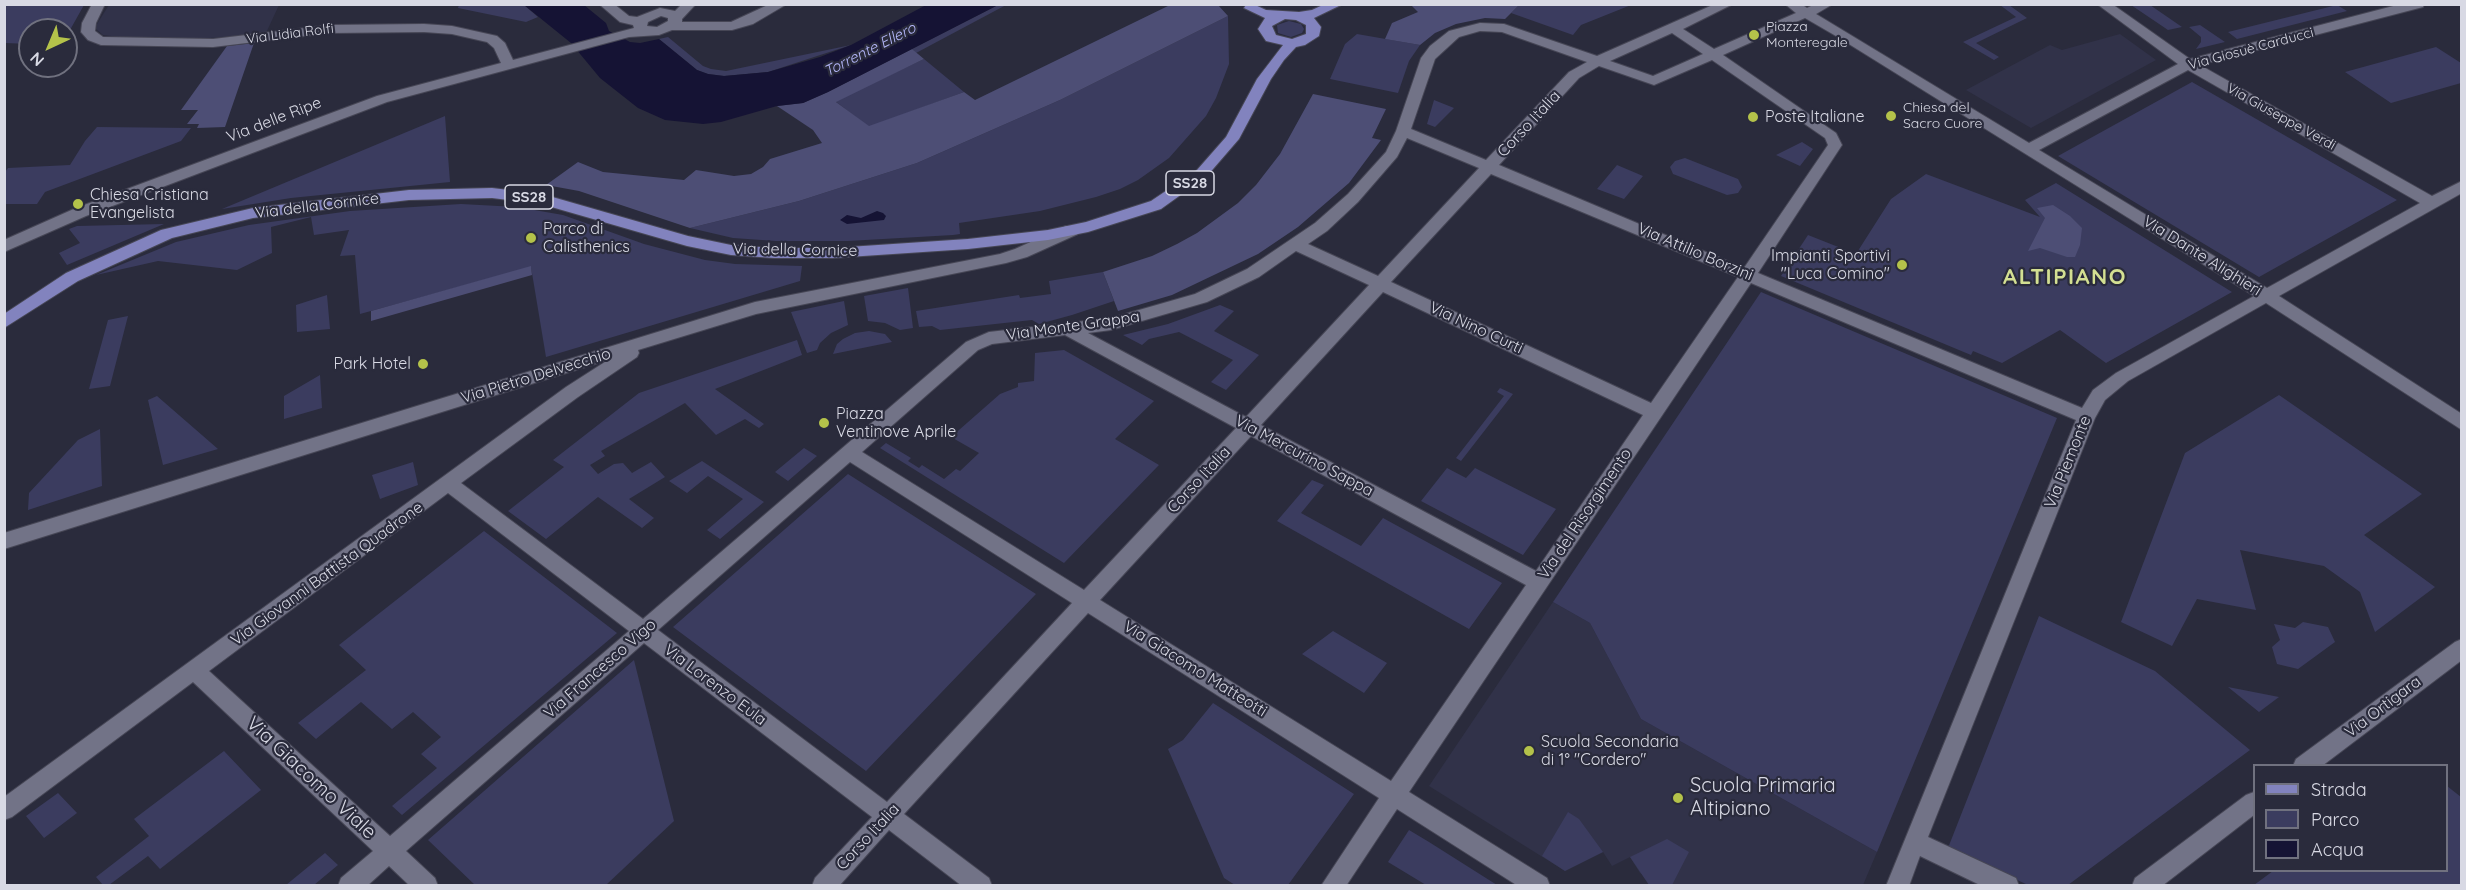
<!DOCTYPE html>
<meta charset="utf-8">
<style>
body{margin:0}
#map{position:relative;width:2466px;height:890px;overflow:hidden;background:#2a2b3c;font-family:Quicksand,sans-serif}
canvas{display:block}
.frame{position:absolute;inset:0;border:6px solid #d8d9e4;pointer-events:none}
.legend{position:absolute;left:2253px;top:764px;width:195px;height:108px;box-sizing:border-box;background:#2a2b3c;border:2px solid #70717f;margin:0;padding:8px 10px;list-style:none;font-size:18px;color:#d8d9e4}
.legend li{display:flex;align-items:center;gap:12px;height:30px}
.legend b{width:30px;border:2px solid #70717f}
.north{position:absolute;left:18px;top:18px;width:60px;height:60px;box-sizing:border-box;background:#2a2b3c;border:2px solid #70717f;border-radius:50%;rotate:224deg;font-size:16px;font-weight:700;line-height:24px;text-align:center;color:#d8d9e4}
.north::after{content:'';display:block;margin:auto;width:21px;height:27px;background:#b4c24a;clip-path:polygon(50% 0,100% 100%,50% 72%,0 100%)}
</style>
<div id="map">
<canvas width="2466" height="890"></canvas>
<div class="frame"></div>
<ul class="legend">
<li><b style="height:8px;background:#8283be"></b>Strada</li>
<li><b style="height:16px;background:#3b3c5f"></b>Parco</li>
<li><b style="height:16px;background:#151334"></b>Acqua</li>
</ul>
<div class="north">N</div>
</div>
<script>
const c = document.querySelector('canvas').getContext('2d');
c.lineJoin = 'round';
function paint(path, color) {
  c.fillStyle = color;
  c.fill(path, 'evenodd');
}
function poly(rows) {
  const path = new Path2D();
  for (const r of rows) {
    path.moveTo(r[0], r[1]);
    for (let i = 2; i < r.length; i += 2) path.lineTo(r[i], r[i + 1]);
  }
  return path;
}
function trace(path, color, width, dash) {
  c.strokeStyle = color;
  c.lineWidth = width;
  c.lineCap = dash ? 'butt' : 'round';
  c.setLineDash(dash || []);
  c.stroke(path);
}
function label(font, color, halo, rows, align = 'center') {
  c.font = font + ' Quicksand,sans-serif';
  c.lineWidth = 4.5;
  c.setLineDash([]);
  c.textBaseline = 'middle';
  c.strokeStyle = halo;
  c.fillStyle = color;
  for (const [text, x, y, turn = 0] of rows) {
    c.save();
    c.translate(x, y);
    c.rotate((+turn || 0) * Math.PI / 180);
    c.textAlign = isNaN(turn) ? turn : align;
    if (halo) c.strokeText(text, 0, 0);
    c.fillText(text, 0, 0);
    c.restore();
  }
}
paint(poly([
 [109,5,279,5,266,33,200,39,119,37,103,35,96,29,97,24],
 [2120,34,2156,60,2031,128,1966,90,2050,45,2062,50],
 [1553,602,1590,623,1641,719,1877,852,1863,885,1661,885,1640,873,1630,857,1612,866,1603,852,1565,871,1429,786]
]), '#313249');
paint(poly([
 [4,5,5,4,84,5,70,30,66,32,30,30,30,44,5,43],
 [459,5,524,5,538,17,526,22,458,8],
 [998,5,1006,5,916,53,912,49],
 [1519,5,1631,5,1581,25,1573,35,1511,13],
 [2000,5,2009,5,2027,18,1976,43,1999,57,1994,60,1963,42,2016,17],
 [2131,5,2150,5,2182,27,2168,30],
 [2337,5,2347,11,2237,39,2228,32],
 [1228,16,1229,64,1216,98,1206,116,1169,158,1138,180,1120,189,1096,197,1040,211,959,223,960,234,953,235,848,241,776,241,733,238,690,228,799,201,917,163,1060,100],
 [1289,21,1301,24,1304,29,1302,33,1291,37,1278,33,1277,25],
 [2200,25,2225,42,2196,49,2201,42,2201,37,2189,27],
 [1357,34,1420,45,1409,61,1398,93,1330,79,1345,44],
 [668,37,703,66,711,69,726,71,851,45,768,72,724,76,708,74,697,70,659,39],
 [2436,47,2461,63,2461,83,2391,103,2345,72],
 [924,59,964,92,869,127,835,101],
 [2192,82,2397,200,2259,277,2058,156],
 [1434,100,1454,108,1435,127,1427,124],
 [445,116,450,182,291,198,222,209],
 [97,127,191,128,181,141,45,192,37,204,5,204,5,172,8,168,70,165,85,141],
 [1802,142,1813,149,1800,166,1776,155],
 [1685,158,1738,179,1742,187,1738,193,1727,195,1673,174,1670,167,1675,161],
 [1617,165,1643,176,1624,199,1597,189],
 [1926,174,2040,217,2025,200,2056,183,2232,292,2106,363,2060,330,2002,363,1973,351,1971,355,1781,276,1808,235,1856,254,1891,199],
 [461,204,517,207,563,215,644,244,705,260,735,264,802,266,800,281,546,357,531,267,360,314,355,255,340,256,349,230,314,235,311,217,271,227,272,253,237,270,158,261,96,275,176,242,249,225,350,211],
 [164,224,67,265,59,253,80,243,69,229,77,226],
 [1103,272,1114,301,1072,315,1039,324,1032,320,940,330,932,326,919,327,916,311,1019,295,1020,298,1051,294,1049,281],
 [908,288,913,328,900,330,885,323,868,321,864,296],
 [1761,292,2057,418,1877,852,1641,719,1590,623,1553,602],
 [327,295,330,329,297,332,296,305],
 [844,301,848,325,831,333,820,343,817,350,807,353,791,312],
 [1220,305,1234,311,1214,331,1259,355,1226,390,1211,382,1233,360,1179,332,1149,339,1142,345,1123,335,1168,324],
 [128,316,110,386,89,389,108,320],
 [869,331,885,334,892,342,833,354,837,344,843,339,855,333],
 [797,340,802,355,715,389,764,424,759,428,745,419,716,435,685,403,601,451,605,456,590,465,598,474,614,464,623,463,632,473,651,462,665,477,629,499,654,518,642,528,598,497,546,539,508,511,564,467,553,460,639,393],
 [1064,350,1154,401,1115,439,1159,465,1064,563,880,448,886,443,911,458,908,461,919,468,922,465,944,479,956,469,960,471,979,453,951,437,1000,394,1018,387,1018,383,1034,381,1035,353],
 [320,375,322,408,284,419,284,396],
 [1500,388,1513,394,1461,461,1456,458,1504,396,1497,392],
 [2279,395,2422,494,2364,535,2435,587,2375,632,2360,592,2324,566,2240,550,2256,610,2197,599,2172,646,2121,622,2185,453],
 [157,396,218,449,163,465,148,400],
 [100,429,102,486,28,510,29,493,78,440],
 [804,448,817,456,788,481,775,472],
 [702,461,764,502,720,539,707,530,743,499,708,476,687,493,669,481],
 [413,462,418,485,380,499,372,475],
 [1447,468,1466,478,1475,468,1556,509,1523,555,1421,501],
 [848,474,1036,594,866,771,673,627],
 [1312,480,1324,485,1301,513,1361,546,1383,518,1502,583,1469,629,1277,521],
 [484,531,617,633,402,815,392,806,437,768,421,754,441,737,413,712,392,729,361,702,316,739,298,723,366,670,339,645],
 [2039,616,2155,671,2250,750,2068,885,2028,885,1948,848],
 [2303,622,2328,627,2335,642,2298,669,2277,664,2272,647,2280,640,2274,624,2295,628],
 [1333,631,1387,663,1364,693,1302,654],
 [634,660,674,821,606,885,475,885,428,840],
 [2228,687,2279,697,2259,712],
 [1213,703,1354,794,1288,885,1235,885,1224,878,1168,749,1183,740],
 [224,751,261,790,160,869,148,856,109,885,103,885,96,877,149,836,134,819],
 [2447,786,2461,797,2461,885,2254,885,2273,871,2446,870],
 [58,793,77,813,44,838,26,816],
 [1568,812,1579,819,1603,852,1565,871,1542,856],
 [1409,830,1429,842,1497,885,1426,885,1388,862],
 [1667,839,1689,852,1672,885,1649,885,1630,857],
 [325,853,338,865,314,885,286,885]
]), '#3b3c5f');
paint(poly([
 [1170,5,1218,5,1228,16,1060,100,917,163,799,201,690,228,579,191,546,185,578,162,603,172,684,180,696,170,734,176,751,174,763,167,770,159,822,143,813,130,777,106,803,103,828,92,912,49,924,59,836,102,869,126,964,92,975,100],
 [1411,5,1413,4,1519,5,1505,19,1485,18,1456,24,1435,33,1420,45,1385,39,1392,23,1418,12],
 [254,43,225,127,197,128,199,124,187,124,198,110,181,110,227,46],
 [1313,94,1386,109,1372,138,1381,140,1349,183,1298,227,1258,254,1172,295,1118,311,1103,272,1152,256,1177,244,1197,233,1238,203,1256,185,1280,154],
 [2053,205,2070,216,2082,228,2080,245,2075,257,2067,257,2040,248,2028,251,2045,218,2037,208],
 [531,266,532,275,371,321,371,311]
]), '#4d4e75');
paint(poly([
 [524,5,584,5,606,23,609,31,630,42,640,43,659,39,697,70,708,74,724,76,768,72,820,57,851,45,926,5,998,5,828,92,803,103,777,106,721,122,703,124,665,120,638,108,600,78,571,43],
 [877,211,883,213,886,216,884,220,847,224,840,220,847,215,861,218]
]), '#151334');
const minor = poly([
 [92,4,105,4,96,23,95,31,103,37,213,39,330,25,424,24,452,26,497,36,505,43,513,60,634,28,633,25,620,22,599,4,614,4,629,16,637,17,660,8,675,11,682,4,696,4,682,19,682,22,731,22,770,4,787,4,753,24,732,30,672,30,659,35,629,37,387,102,86,216,4,252,4,240,76,208,377,96,501,63,494,48,487,42,452,34,424,32,330,33,213,47,101,45,88,40,81,32,82,23,92,4],
 [661,16,668,18,668,21,657,27,647,26,648,22,661,16],
 [1715,4,1733,4,1683,29,1714,49,1796,13,1785,4,1801,4,1807,8,1815,4,1833,4,1816,14,2029,143,2178,64,2097,4,2112,4,2190,59,2401,4,2424,4,2423,7,2200,65,2432,196,2462,181,2462,193,2279,296,2462,414,2462,430,2266,303,2128,381,2105,400,2095,418,1928,837,2016,878,2019,886,1982,886,1920,856,1909,886,1886,886,2076,420,1751,283,1409,792,1547,878,1550,886,1518,886,1397,809,1346,886,1321,886,1379,798,1088,613,904,814,989,878,992,886,962,886,889,830,839,886,812,886,815,878,872,817,644,643,406,851,435,878,438,886,410,886,389,866,367,886,338,886,341,878,373,851,193,682,12,817,4,820,4,797,566,387,608,360,4,549,4,533,755,302,1000,254,1015,249,1066,226,1078,226,1080,230,1078,234,1027,257,1006,263,756,314,638,350,639,353,637,357,578,397,461,483,643,619,966,342,989,332,1111,318,1195,294,1247,269,1315,223,1348,194,1386,152,1396,131,1421,58,1430,46,1449,31,1480,23,1504,24,1597,56,1715,4],
 [1805,18,1836,36,2254,296,2116,373,2093,390,2082,408,1758,273,1842,145,1836,133,1723,55,1805,18],
 [1480,31,1502,32,1587,62,1569,72,1486,160,1411,129,1435,59,1459,37,1480,31],
 [1672,33,1703,54,1653,76,1610,61,1672,33],
 [1712,60,1825,138,1828,145,1744,268,1499,165,1579,78,1599,66,1654,85,1712,60],
 [2188,70,2420,203,2267,288,2039,150,2188,70],
 [1407,138,1479,168,1378,276,1308,244,1327,231,1358,202,1397,157,1407,138],
 [1491,174,1738,277,1651,403,1391,282,1491,174],
 [1296,251,1369,285,1246,417,1088,333,1111,330,1207,302,1259,277,1296,251],
 [1383,292,1643,415,1536,571,1261,425,1383,292],
 [1065,335,1236,428,1084,590,862,452,978,350,992,344,1065,335],
 [1251,436,1526,585,1391,781,1100,600,1251,436],
 [850,462,1072,603,887,802,658,630,850,462],
 [448,493,629,631,390,836,209,671,448,493],
 [2462,639,2462,660,2322,766,2293,766,2296,759,2455,642,2462,639],
 [2254,792,2254,815,2162,886,2132,886,2135,878,2246,795,2254,792]
]);
const major = poly([
 [1253,4,1266,10,1299,12,1312,10,1325,4,1343,4,1314,18,1321,27,1319,36,1305,45,1296,47,1284,60,1271,79,1239,139,1207,176,1161,209,1088,232,1048,240,968,249,833,258,774,258,731,255,687,246,541,204,492,198,409,200,253,218,172,238,78,281,4,328,4,314,66,273,161,230,253,208,409,190,492,188,542,194,688,236,731,245,774,248,833,248,968,239,1048,230,1086,222,1151,201,1197,170,1226,137,1257,79,1283,45,1266,41,1258,29,1265,18,1244,8,1246,5,1253,4],
 [1285,19,1296,20,1306,25,1306,34,1292,39,1276,35,1272,26,1285,19]
]);
trace(minor, '#464655', 2);
trace(major, '#464655', 2);
paint(minor, '#727387');
paint(major, '#8283be');
for (const [x, y, r, color] of [
 [1754,35,6,"#b4c24a"],
 [1891,116,6,"#b4c24a"],
 [1753,117,6,"#b4c24a"],
 [78,204,6,"#b4c24a"],
 [531,238,6,"#b4c24a"],
 [1902,265,6,"#b4c24a"],
 [423,364,6,"#b4c24a"],
 [824,423,6,"#b4c24a"],
 [1529,751,6,"#b4c24a"],
 [1678,798,6,"#b4c24a"]
]) {
  const dot = new Path2D();
  dot.arc(x, y, r, 0, 2 * Math.PI);
  c.fillStyle = color;
  c.fill(dot);
  trace(dot, '#2a2b3c', 2);
}
label('14px', '#d8d9e4', '#2a2b3c', [
 ["Piazza",1766,27],
 ["Monteregale",1766,43],
 ["Chiesa del",1903,108],
 ["Sacro Cuore",1903,124]
], 'left');
label('14px', '#d8d9e4', '#2a2b3c', [
 ["Via Lidia Rolfi",290,34,-7],
 ["Via Giosuè Carducci",2251,49,-15],
 ["Via Giuseppe Verdi",2281,117,29]
]);
label('italic 15px', '#b5b8fb', '#2a2b3c', [
 ["Torrente Ellero",870,50,-27]
]);
for (const [x, y, w] of [
 [1190,183,48],
 [529,197,48]
]) {
  const box = new Path2D();
  box.roundRect(x - w / 2, y - 12, w, 24, 4.5);
  c.fillStyle = '#2a2b3c';
  c.fill(box);
  trace(box, '#d8d9e4', 1.5);
}
label('bold 15px', '#d8d9e4', null, [
 ["SS28",1190,183],
 ["SS28",529,197]
]);
label('16px', '#d8d9e4', '#2a2b3c', [
 ["Poste Italiane",1765,117],
 ["Chiesa Cristiana",90,195],
 ["Evangelista",90,213],
 ["Parco di",543,229],
 ["Calisthenics",543,247],
 ["Impianti Sportivi",1890,256,"right"],
 ["\"Luca Comino\"",1890,274,"right"],
 ["Park Hotel",411,364,"right"],
 ["Piazza",836,414],
 ["Ventinove Aprile",836,432],
 ["Scuola Secondaria",1541,742],
 ["di 1° \"Cordero\"",1541,760]
], 'left');
label('16px', '#d8d9e4', '#2a2b3c', [
 ["Via delle Ripe",274,120,-21],
 ["Corso Italia",1529,124,-47],
 ["Via della Cornice",317,206,-7],
 ["Via della Cornice",795,250,1],
 ["Via Attilio Borzini",1695,252,23],
 ["Via Dante Alighieri",2202,256,32],
 ["Via Monte Grappa",1073,326,-8],
 ["Via Nino Curti",1476,328,25],
 ["Via Pietro Delvecchio",536,376,-17],
 ["Via Mercurino Sappa",1304,456,28],
 ["Via Piemonte",2068,462,-68],
 ["Corso Italia",1199,480,-47],
 ["Via del Risorgimento",1585,514,-56],
 ["Via Giovanni Battista Quadrone",327,574,-36],
 ["Via Francesco Vigo",600,669,-41],
 ["Via Giacomo Matteotti",1195,669,32],
 ["Via Lorenzo Eula",715,685,37],
 ["Via Ortigara",2383,707,-37],
 ["Corso Italia",868,837,-47]
]);
label('20px', '#d8d9e4', '#2a2b3c', [
 ["Via Giacomo Viale",311,778,43]
]);
label('20px', '#d8d9e4', '#2a2b3c', [
 ["Scuola Primaria",1690,786],
 ["Altipiano",1690,809]
], 'left');
c.letterSpacing = '1.5px';
label('bold 22px', '#d3df92', '#2a2b3c', [
 ["ALTIPIANO",2065,277]
]);
c.letterSpacing = '0px';
</script>
